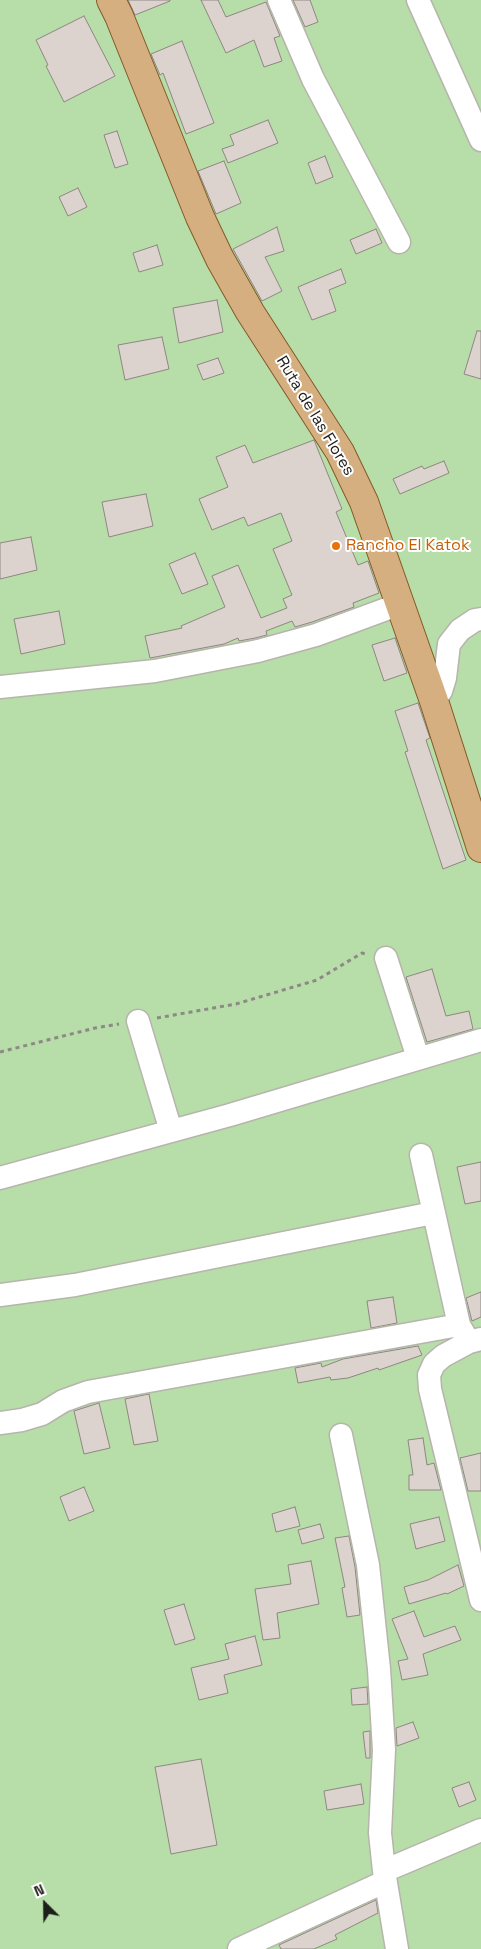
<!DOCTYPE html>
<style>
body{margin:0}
#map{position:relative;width:481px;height:1949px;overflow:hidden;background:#f4f2e9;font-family:"Space Grotesk",sans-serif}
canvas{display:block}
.north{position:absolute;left:20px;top:1879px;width:50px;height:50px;-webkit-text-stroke:4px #fff;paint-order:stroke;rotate:337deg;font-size:14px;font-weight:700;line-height:20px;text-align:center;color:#1e1e1a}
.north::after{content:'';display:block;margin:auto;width:18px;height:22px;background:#1e1e1a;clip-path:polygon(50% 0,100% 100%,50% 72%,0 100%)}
</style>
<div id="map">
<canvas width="481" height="1949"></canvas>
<div class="north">N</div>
</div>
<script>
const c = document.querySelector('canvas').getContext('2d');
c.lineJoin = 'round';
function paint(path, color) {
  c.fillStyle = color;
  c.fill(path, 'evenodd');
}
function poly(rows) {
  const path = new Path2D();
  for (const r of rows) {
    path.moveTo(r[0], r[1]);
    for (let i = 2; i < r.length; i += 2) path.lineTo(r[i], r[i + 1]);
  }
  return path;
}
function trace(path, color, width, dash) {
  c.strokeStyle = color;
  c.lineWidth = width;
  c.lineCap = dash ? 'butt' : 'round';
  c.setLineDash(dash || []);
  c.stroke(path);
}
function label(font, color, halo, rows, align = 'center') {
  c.font = font + ' "Space Grotesk",sans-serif';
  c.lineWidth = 4;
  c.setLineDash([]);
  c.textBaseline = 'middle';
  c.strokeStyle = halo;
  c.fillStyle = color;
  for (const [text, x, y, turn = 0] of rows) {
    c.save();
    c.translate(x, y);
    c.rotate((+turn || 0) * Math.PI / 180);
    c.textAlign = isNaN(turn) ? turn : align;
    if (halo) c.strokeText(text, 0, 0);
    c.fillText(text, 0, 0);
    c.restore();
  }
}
paint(poly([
 [0,0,481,0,481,1949,0,1949]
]), '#b7dda9');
const building = poly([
 [128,0,170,0,170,1,135,15,128,0],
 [201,0,218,0,226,17,266,2,280,36,274,38,282,61,264,67,254,40,226,53,201,0],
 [293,0,310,0,318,22,305,27,293,0],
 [84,16,115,76,64,102,46,66,48,65,36,40,84,16],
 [182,41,214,123,186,134,163,73,160,75,151,54,182,41],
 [268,120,278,143,228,163,222,149,234,145,230,135,268,120],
 [117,131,128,164,115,168,104,135,117,131],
 [325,156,333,177,316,184,308,163,325,156],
 [224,161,241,203,216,214,198,171,224,161],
 [78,188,87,207,68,216,59,197,78,188],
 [277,227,284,251,265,257,282,291,262,301,233,249,277,227],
 [376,229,382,243,356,254,350,240,376,229],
 [157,245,163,265,139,272,133,253,157,245],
 [341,269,346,283,329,290,336,311,312,320,298,287,341,269],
 [217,300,223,332,179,343,173,308,217,300],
 [477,331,481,331,481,379,464,374,477,331],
 [162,337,169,369,125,380,118,345,162,337],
 [218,358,224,373,203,380,197,365,218,358],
 [314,440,342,509,336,512,358,565,368,561,379,593,353,603,354,607,312,622,295,627,292,621,266,631,267,635,255,638,239,641,238,638,224,644,150,658,145,636,182,628,181,626,225,607,212,576,238,565,261,618,287,608,283,599,292,595,273,549,292,541,281,513,248,526,244,517,212,530,199,499,228,487,216,457,245,445,253,463,314,440],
 [444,461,449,473,400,494,393,479,422,466,424,469,444,461],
 [146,494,153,526,109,537,102,502,146,494],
 [31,537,37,570,0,579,0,543,31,537],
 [195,553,208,584,182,594,169,564,195,553],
 [59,611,65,644,21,654,14,619,59,611],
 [395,638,407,673,384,681,372,645,395,638],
 [418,703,430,738,426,740,466,860,443,869,405,752,408,751,395,711,418,703],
 [432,969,446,1016,469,1011,473,1029,427,1042,406,977,432,969],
 [481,1162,481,1201,465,1204,457,1167,481,1162],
 [481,1292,481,1317,472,1321,466,1298,481,1292],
 [393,1297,397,1323,371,1328,367,1301,393,1297],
 [418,1346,422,1355,379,1370,378,1368,348,1378,331,1380,330,1377,298,1383,295,1368,321,1363,322,1367,343,1359,418,1346],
 [149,1394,158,1441,134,1445,125,1399,149,1394],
 [99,1403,110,1448,84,1454,74,1411,99,1403],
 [423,1438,427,1465,434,1463,441,1490,409,1490,409,1475,413,1475,408,1440,423,1438],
 [481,1453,481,1491,468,1491,460,1458,481,1453],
 [84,1487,94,1511,69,1521,60,1497,84,1487],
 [295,1507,300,1526,276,1532,272,1514,295,1507],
 [439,1517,445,1541,416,1549,410,1524,439,1517],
 [320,1524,324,1538,302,1544,298,1530,320,1524],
 [349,1536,355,1567,360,1615,347,1617,342,1588,345,1587,335,1538,349,1536],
 [311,1561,319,1604,277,1613,280,1638,263,1640,255,1589,291,1584,288,1565,311,1561],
 [458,1565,464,1586,447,1594,446,1593,409,1604,404,1587,428,1580,458,1565],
 [184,1604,195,1639,175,1645,164,1610,184,1604],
 [414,1611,424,1637,455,1626,461,1640,423,1654,428,1675,402,1680,398,1661,408,1659,392,1619,414,1611],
 [255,1636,262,1665,224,1675,228,1693,199,1700,191,1668,229,1659,225,1644,255,1636],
 [367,1687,368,1704,352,1705,351,1689,367,1687],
 [413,1722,419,1738,397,1746,396,1728,413,1722],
 [370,1731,370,1758,366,1758,363,1732,370,1731],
 [201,1759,217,1845,171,1854,155,1767,201,1759],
 [469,1782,476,1800,459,1807,452,1788,469,1782],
 [361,1784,364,1804,327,1810,324,1791,361,1784],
 [376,1900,378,1913,335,1935,337,1939,314,1949,281,1949,279,1945,376,1900]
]);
paint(building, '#dcd3ce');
trace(building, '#8f8782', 1);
const minor = poly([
 [279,0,313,79,399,242],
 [418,0,481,140],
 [0,687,155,671,258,651,316,635,400,604],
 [434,701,441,691,445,678,449,644,460,630,475,620,481,619],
 [386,958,418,1058],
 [138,1021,171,1131],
 [421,1155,459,1325,466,1337],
 [0,1178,230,1115,481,1040],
 [0,1295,75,1285,433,1213],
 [481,1339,469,1342,443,1356,434,1364,429,1375,430,1389,481,1600],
 [0,1423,22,1420,42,1414,63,1401,88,1392,459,1325],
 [341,1435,368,1565,379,1669,384,1750,380,1833,384,1871],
 [239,1949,384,1882],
 [397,1949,384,1871,481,1830]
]);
const major = poly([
 [111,0,119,16,200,217,220,259,250,312,340,452,364,502,434,701,481,848]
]);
trace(minor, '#b6b5ac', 25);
trace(major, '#835a26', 30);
trace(poly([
 [157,1018,236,1004,317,980,362,953,368,955],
 [0,1052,95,1028,119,1024]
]), '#8b8a83', 3, [4, 4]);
trace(minor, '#fff', 22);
trace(major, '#d6af81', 28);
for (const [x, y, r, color] of [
 [336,546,5,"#e8710a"]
]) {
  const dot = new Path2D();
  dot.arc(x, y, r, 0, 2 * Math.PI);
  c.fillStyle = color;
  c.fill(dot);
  trace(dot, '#fff', 2);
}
label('16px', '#1e1e1a', '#fff', [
 ["Ruta de las Flores",315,416,59]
]);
label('16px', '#c56008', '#fff', [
 ["Rancho El Katok",346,546]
], 'left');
</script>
